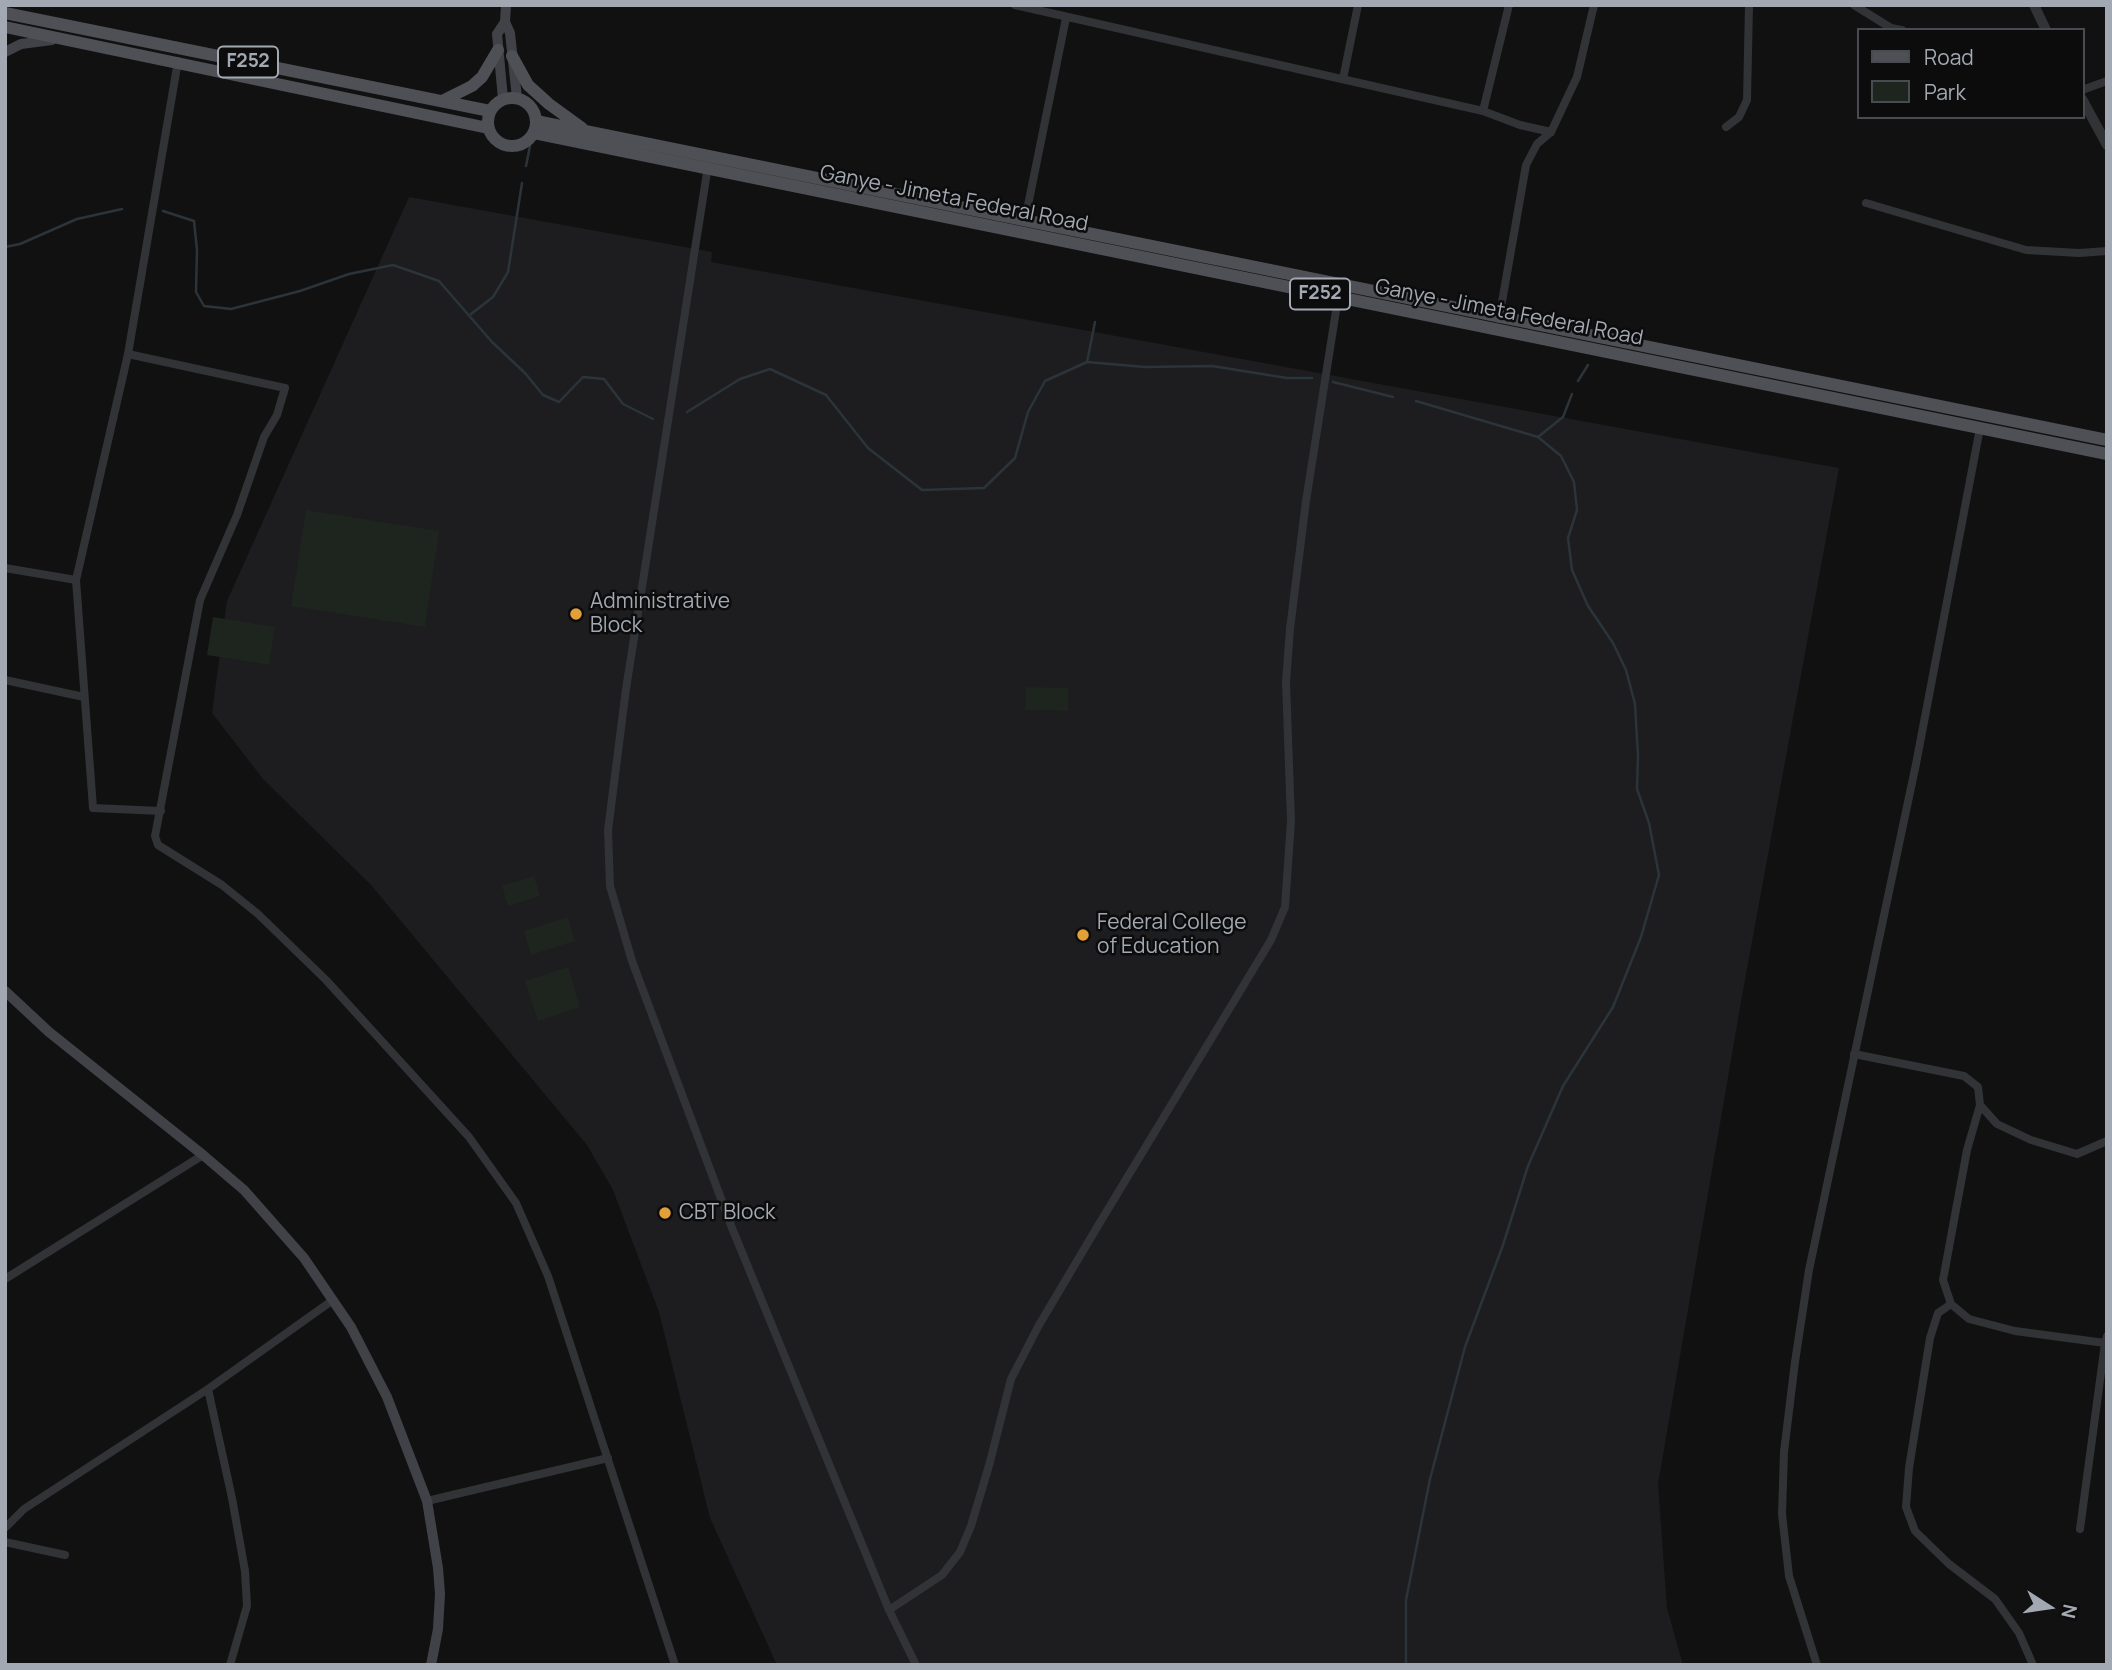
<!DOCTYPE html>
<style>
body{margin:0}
#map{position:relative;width:2112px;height:1670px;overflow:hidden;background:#111112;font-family:Manrope,sans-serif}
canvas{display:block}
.frame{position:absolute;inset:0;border:7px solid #a3a9b2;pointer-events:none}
.legend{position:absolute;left:1857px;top:28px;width:228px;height:91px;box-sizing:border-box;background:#0c0c0d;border:2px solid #484b4f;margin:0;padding:9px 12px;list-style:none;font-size:21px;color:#a3a9b2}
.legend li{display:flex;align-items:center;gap:14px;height:35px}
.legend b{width:35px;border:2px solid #484b4f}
.north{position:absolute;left:2014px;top:1572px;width:70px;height:70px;-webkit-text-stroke:5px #0c0c0d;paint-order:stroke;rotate:102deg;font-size:19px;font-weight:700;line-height:28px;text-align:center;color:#a3a9b2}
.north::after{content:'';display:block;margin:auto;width:24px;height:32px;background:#a3a9b2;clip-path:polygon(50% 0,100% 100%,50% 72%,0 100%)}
</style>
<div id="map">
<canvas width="2112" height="1670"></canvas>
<div class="frame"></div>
<ul class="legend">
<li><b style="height:9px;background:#4e5056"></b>Road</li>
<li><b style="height:19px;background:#1e241e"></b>Park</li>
</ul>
<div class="north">N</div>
</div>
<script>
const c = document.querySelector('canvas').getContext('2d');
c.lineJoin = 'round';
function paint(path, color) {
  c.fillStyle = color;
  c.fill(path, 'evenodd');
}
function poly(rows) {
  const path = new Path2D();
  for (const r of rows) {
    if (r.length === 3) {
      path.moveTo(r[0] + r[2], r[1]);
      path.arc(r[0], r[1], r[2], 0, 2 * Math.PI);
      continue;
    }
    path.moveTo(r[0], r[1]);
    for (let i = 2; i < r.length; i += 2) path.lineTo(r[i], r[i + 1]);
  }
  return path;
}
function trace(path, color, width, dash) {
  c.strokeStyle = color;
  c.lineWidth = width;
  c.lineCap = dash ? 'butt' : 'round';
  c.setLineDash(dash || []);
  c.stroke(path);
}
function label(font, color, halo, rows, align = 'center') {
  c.font = font + ' Manrope,sans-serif';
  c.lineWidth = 5;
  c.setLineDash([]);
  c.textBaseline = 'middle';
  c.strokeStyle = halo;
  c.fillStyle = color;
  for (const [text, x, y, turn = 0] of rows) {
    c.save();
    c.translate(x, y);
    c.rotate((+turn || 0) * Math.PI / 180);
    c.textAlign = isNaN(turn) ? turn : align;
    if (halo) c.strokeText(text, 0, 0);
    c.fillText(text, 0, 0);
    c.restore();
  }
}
paint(poly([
 [409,197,712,252,711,262,1839,468,1742,996,1658,1484,1667,1608,1683,1665,777,1665,710,1518,659,1312,613,1190,587,1145,371,885,263,779,212,713,227,601]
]), '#1d1d1f');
paint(poly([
 [306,510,439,531,425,627,291,606],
 [213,617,275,627,269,665,207,655],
 [1026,687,1068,688,1068,711,1025,710],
 [534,876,540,896,508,906,502,886],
 [568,917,575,941,531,955,524,931],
 [568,967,580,1007,538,1021,525,981]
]), '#1e241e');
trace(poly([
 [526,166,530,146],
 [163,211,194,221,197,250,196,292,204,306,231,309,300,291,349,274,393,265,439,281,492,342,525,373,543,395,559,402,583,377,604,379,623,404,653,419],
 [5,247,20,244,77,219,122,209],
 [471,314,493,297,508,272,522,183],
 [1087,362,1095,322],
 [1578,381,1588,365],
 [1333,382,1393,397],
 [687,412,740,379,770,369,826,395,868,448,922,490,984,488,1015,458,1028,412,1045,381,1087,362,1145,367,1212,366,1287,378,1312,378],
 [1538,437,1563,417,1572,394],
 [1406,1665,1406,1600,1430,1479,1465,1347,1503,1245,1528,1166,1563,1086,1613,1007,1641,937,1659,875,1649,823,1637,789,1638,756,1635,704,1626,670,1613,643,1588,606,1572,570,1568,538,1577,510,1574,482,1561,456,1538,437,1416,401]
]), '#2b343a', 2.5);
trace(poly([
 [1015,5,1483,111,1520,125,1551,132],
 [1854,5,1891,28,1902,30],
 [1343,79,1358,5],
 [2082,90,2107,81],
 [1483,111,1509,5],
 [1726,127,1739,117,1747,100,1749,5],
 [708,166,626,689,608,830,610,886,632,961,732,1228,889,1610,916,1665],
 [1866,203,2026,250,2079,253,2107,251],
 [1025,220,1066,18],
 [1499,319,1526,165,1537,144,1551,132,1577,77,1594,5],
 [128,354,285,388,277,415,264,437,237,515,200,600,155,836,158,845,222,885,258,914,326,980,469,1137,516,1203,548,1276,675,1665],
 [5,568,76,580],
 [5,680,84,697],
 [161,811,93,808,76,580,128,354,178,61],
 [1854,1054,1964,1076,1978,1087,1980,1105,1967,1150,1943,1280,1951,1304,1969,1319,2015,1331,2105,1343,2107,1336],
 [1980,1105,1997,1124,2031,1140,2077,1154,2107,1141],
 [5,1279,203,1155],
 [1951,1304,1938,1313,1930,1338,1909,1468,1906,1507,1915,1531,1949,1564,1995,1599,2019,1633,2033,1665],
 [208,1389,232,1498,245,1571,247,1606,230,1665],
 [427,1501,608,1458],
 [5,1528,24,1509,208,1389,333,1300],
 [2080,1529,2105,1343],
 [5,1542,65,1555],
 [889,1610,942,1575,960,1552,971,1526,990,1462,1011,1379,1039,1325,1099,1224,1271,940,1285,907,1291,821,1286,682,1290,629,1306,501,1338,298],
 [1817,1665,1789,1576,1782,1514,1784,1452,1795,1362,1809,1270,1916,764,1980,428]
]), '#323337', 8);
trace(poly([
 [2034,5,2046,30],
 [2082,99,2107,145]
]), '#323337', 10);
trace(poly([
 [506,5,505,22,510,33,517,98],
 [5,52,21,44,52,40],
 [503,99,497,34,505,22],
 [5,991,49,1032,203,1155,244,1190,304,1258,351,1327,387,1397,427,1501,438,1568,440,1594,438,1629,431,1665]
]), '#404247', 10);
trace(poly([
 [5,13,490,111],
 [5,27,488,128],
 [512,56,528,85,549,104,582,128],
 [512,122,24],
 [442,101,472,86,482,77,498,50],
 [536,121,2107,440],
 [534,133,2107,454]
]), '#4e5056', 12);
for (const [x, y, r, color] of [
 [576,614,7,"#e3a038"],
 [1083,935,7,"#e3a038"],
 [665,1213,7,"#e3a038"]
]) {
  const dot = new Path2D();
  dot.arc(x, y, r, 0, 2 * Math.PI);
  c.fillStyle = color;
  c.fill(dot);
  trace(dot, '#0c0c0d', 2.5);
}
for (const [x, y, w] of [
 [248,62,60],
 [1320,294,60]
]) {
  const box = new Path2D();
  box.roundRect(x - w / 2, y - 15.5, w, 31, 5);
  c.fillStyle = '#0c0c0d';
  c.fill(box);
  trace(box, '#a3a9b2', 2);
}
label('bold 19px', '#a3a9b2', null, [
 ["F252",248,62],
 ["F252",1320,294]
]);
label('21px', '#a3a9b2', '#0c0c0d', [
 ["Ganye - Jimeta Federal Road",954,199,11],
 ["Ganye - Jimeta Federal Road",1509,313,11]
]);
label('21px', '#a3a9b2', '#0c0c0d', [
 ["Administrative",590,602],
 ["Block",590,626],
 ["Federal College",1097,923],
 ["of Education",1097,947],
 ["CBT Block",679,1213]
], 'left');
</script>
